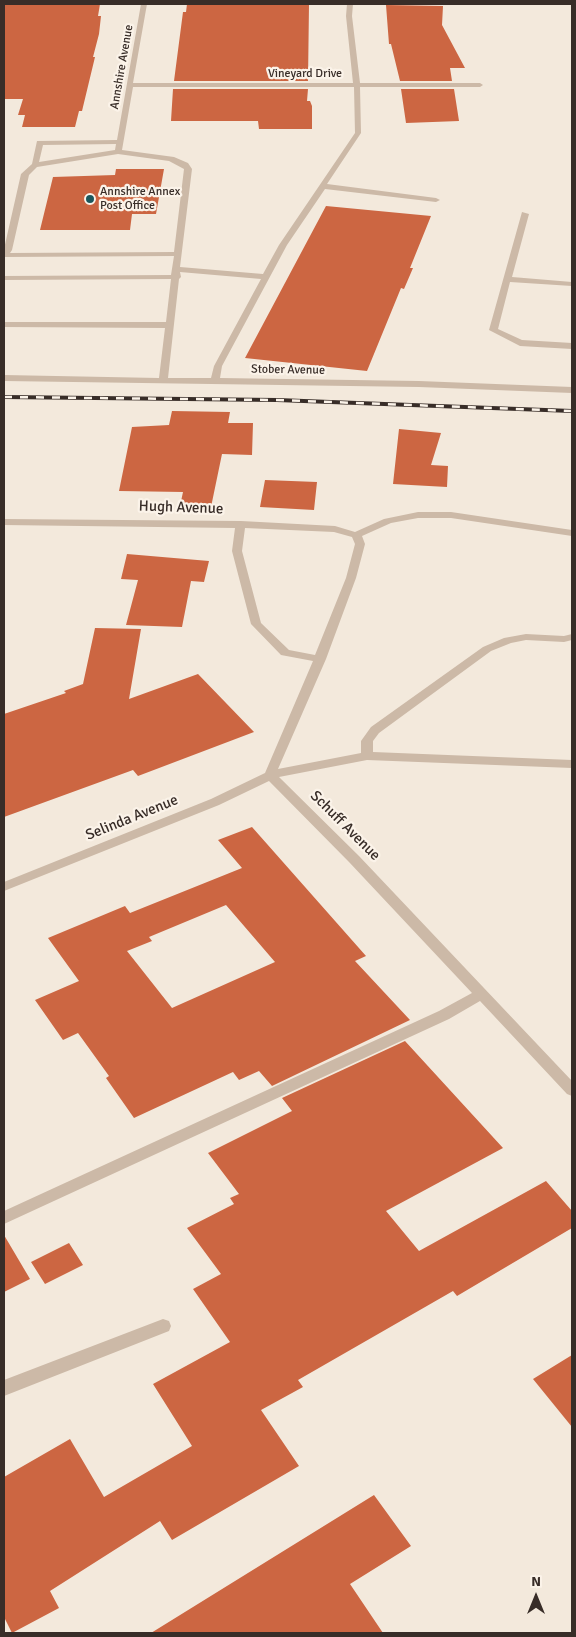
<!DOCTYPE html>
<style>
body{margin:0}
#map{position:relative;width:576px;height:1637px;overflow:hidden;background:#f3e9dc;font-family:Signika,sans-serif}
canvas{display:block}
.frame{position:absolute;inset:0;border:5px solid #382d28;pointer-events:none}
.north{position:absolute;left:511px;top:1572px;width:50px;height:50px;-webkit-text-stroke:4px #fbf3e9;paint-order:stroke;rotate:0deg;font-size:14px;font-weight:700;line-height:20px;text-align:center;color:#382d28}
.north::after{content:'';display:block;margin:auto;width:18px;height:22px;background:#382d28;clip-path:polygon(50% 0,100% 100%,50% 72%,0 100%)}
</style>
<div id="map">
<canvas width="576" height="1637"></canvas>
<div class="frame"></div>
<div class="north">N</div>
</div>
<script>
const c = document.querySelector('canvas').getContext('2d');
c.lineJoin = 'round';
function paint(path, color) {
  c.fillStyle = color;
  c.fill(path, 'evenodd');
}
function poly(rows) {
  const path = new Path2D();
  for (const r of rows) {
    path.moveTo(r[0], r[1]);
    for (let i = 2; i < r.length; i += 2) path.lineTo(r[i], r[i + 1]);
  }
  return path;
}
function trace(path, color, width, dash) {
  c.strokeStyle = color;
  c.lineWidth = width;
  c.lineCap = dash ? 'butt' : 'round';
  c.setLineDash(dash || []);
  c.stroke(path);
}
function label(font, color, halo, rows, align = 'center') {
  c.font = font + ' Signika,sans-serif';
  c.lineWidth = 4.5;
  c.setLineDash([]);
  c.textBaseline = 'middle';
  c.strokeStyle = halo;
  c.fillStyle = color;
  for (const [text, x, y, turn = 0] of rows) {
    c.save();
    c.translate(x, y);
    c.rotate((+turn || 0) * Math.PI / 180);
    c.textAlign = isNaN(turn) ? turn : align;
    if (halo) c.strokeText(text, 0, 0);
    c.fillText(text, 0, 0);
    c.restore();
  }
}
paint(poly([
 [4,4,100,4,98,16,101,16,99,34,93,57,95,57,82,111,79,111,75,127,22,127,25,115,18,115,23,99,4,99],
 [187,4,309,4,308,81,174,81,183,12,186,12],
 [386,5,443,6,442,25,465,68,450,68,452,81,400,81,391,44,389,44],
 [173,89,308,89,307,101,310,101,312,106,312,129,259,129,258,121,171,121],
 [401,89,454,89,459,121,406,123],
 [116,169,164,169,156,214,132,214,130,230,40,230,53,177,115,175],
 [326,206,431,216,410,268,413,268,404,289,401,288,367,371,245,358],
 [172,411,230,412,228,423,253,423,252,455,222,454,211,507,180,506,183,492,119,491,132,427,169,425],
 [399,429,441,433,431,465,448,466,447,487,393,484],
 [265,480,317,482,314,510,260,507],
 [127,554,209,561,204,582,191,581,182,627,126,625,138,580,121,579],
 [95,628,141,629,129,699,198,674,254,732,138,776,133,770,4,817,4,714,66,693,64,691,83,684],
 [252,827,366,956,355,961,410,1020,272,1086,259,1071,239,1080,233,1072,134,1118,106,1078,109,1076,78,1033,63,1040,35,1000,79,981,48,938,125,906,130,913,242,868,218,840],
 [226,905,275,962,172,1008,127,951,152,941,149,937],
 [405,1041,503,1148,386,1211,419,1251,546,1181,572,1211,572,1228,457,1296,453,1291,298,1380,303,1387,261,1410,299,1466,172,1540,160,1521,50,1591,59,1608,12,1633,4,1617,4,1477,70,1439,104,1497,192,1446,153,1384,230,1342,193,1289,221,1274,187,1228,234,1204,230,1198,239,1194,208,1153,292,1111,282,1098],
 [4,1235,30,1279,4,1292],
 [69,1243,83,1265,45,1284,31,1262],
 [572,1355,572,1427,533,1379],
 [374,1495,411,1546,350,1584,383,1633,151,1633]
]), '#cc6642');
paint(poly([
 [141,4,147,4,133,83,353,83,346,16,347,4,353,4,352,16,360,83,480,83,483,85,480,87,360,87,361,133,327,184,436,198,440,200,436,202,325,189,287,245,222,366,220,378,419,381,572,387,572,393,419,387,4,381,4,375,159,378,165,328,4,327,4,322,166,322,171,279,4,280,4,276,171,275,174,256,4,257,4,249,21,174,32,164,37,141,117,140,141,4],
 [133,87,354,87,355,133,279,245,263,274,180,267,192,169,188,163,174,157,122,150,133,87],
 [116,144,115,150,39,162,43,145,116,144],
 [118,154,169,161,184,169,174,252,10,253,12,250,29,175,37,167,118,154],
 [180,272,261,279,214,366,211,378,168,378,179,279,181,277,180,272],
 [522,212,529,214,512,277,572,282,572,286,510,282,498,329,522,340,572,343,572,349,520,346,489,330,522,212],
 [418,512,451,512,572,530,572,536,451,518,418,518,391,523,362,536,365,544,356,578,326,659,278,769,361,753,361,741,371,727,483,647,504,638,526,634,564,636,572,634,572,640,564,642,526,640,511,643,491,651,379,733,373,741,373,752,572,760,572,768,367,760,279,777,359,856,572,1081,572,1096,567,1094,480,1001,449,1019,4,1224,4,1211,439,1011,472,993,349,862,269,781,219,805,4,891,4,882,211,799,265,773,313,661,281,655,251,624,232,551,235,528,4,525,4,519,241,521,335,526,355,532,384,519,418,512],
 [245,528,334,532,352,537,355,544,346,578,315,655,289,650,261,623,242,551,245,528],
 [163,1319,169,1321,171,1326,169,1331,4,1396,4,1380,163,1319]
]), '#ccb9a7');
const rail = poly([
 [4,397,277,400,572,411]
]);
trace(rail, '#382d28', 4);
trace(rail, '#fbf3e9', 2.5, [8]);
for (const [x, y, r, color] of [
 [90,199,5,"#1b575c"]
]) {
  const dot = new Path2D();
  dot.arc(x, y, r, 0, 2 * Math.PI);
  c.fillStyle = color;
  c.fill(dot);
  trace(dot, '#fbf3e9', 2);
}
label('12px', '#382d28', '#fbf3e9', [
 ["Annshire Avenue",122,67,-80],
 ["Vineyard Drive",305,74],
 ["Stober Avenue",288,370,1]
]);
label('12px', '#382d28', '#fbf3e9', [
 ["Annshire Annex",100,192],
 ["Post Office",100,206]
], 'left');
label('15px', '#382d28', '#fbf3e9', [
 ["Hugh Avenue",181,508,2],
 ["Selinda Avenue",132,818,-22],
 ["Schuff Avenue",345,826,45]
]);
</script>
